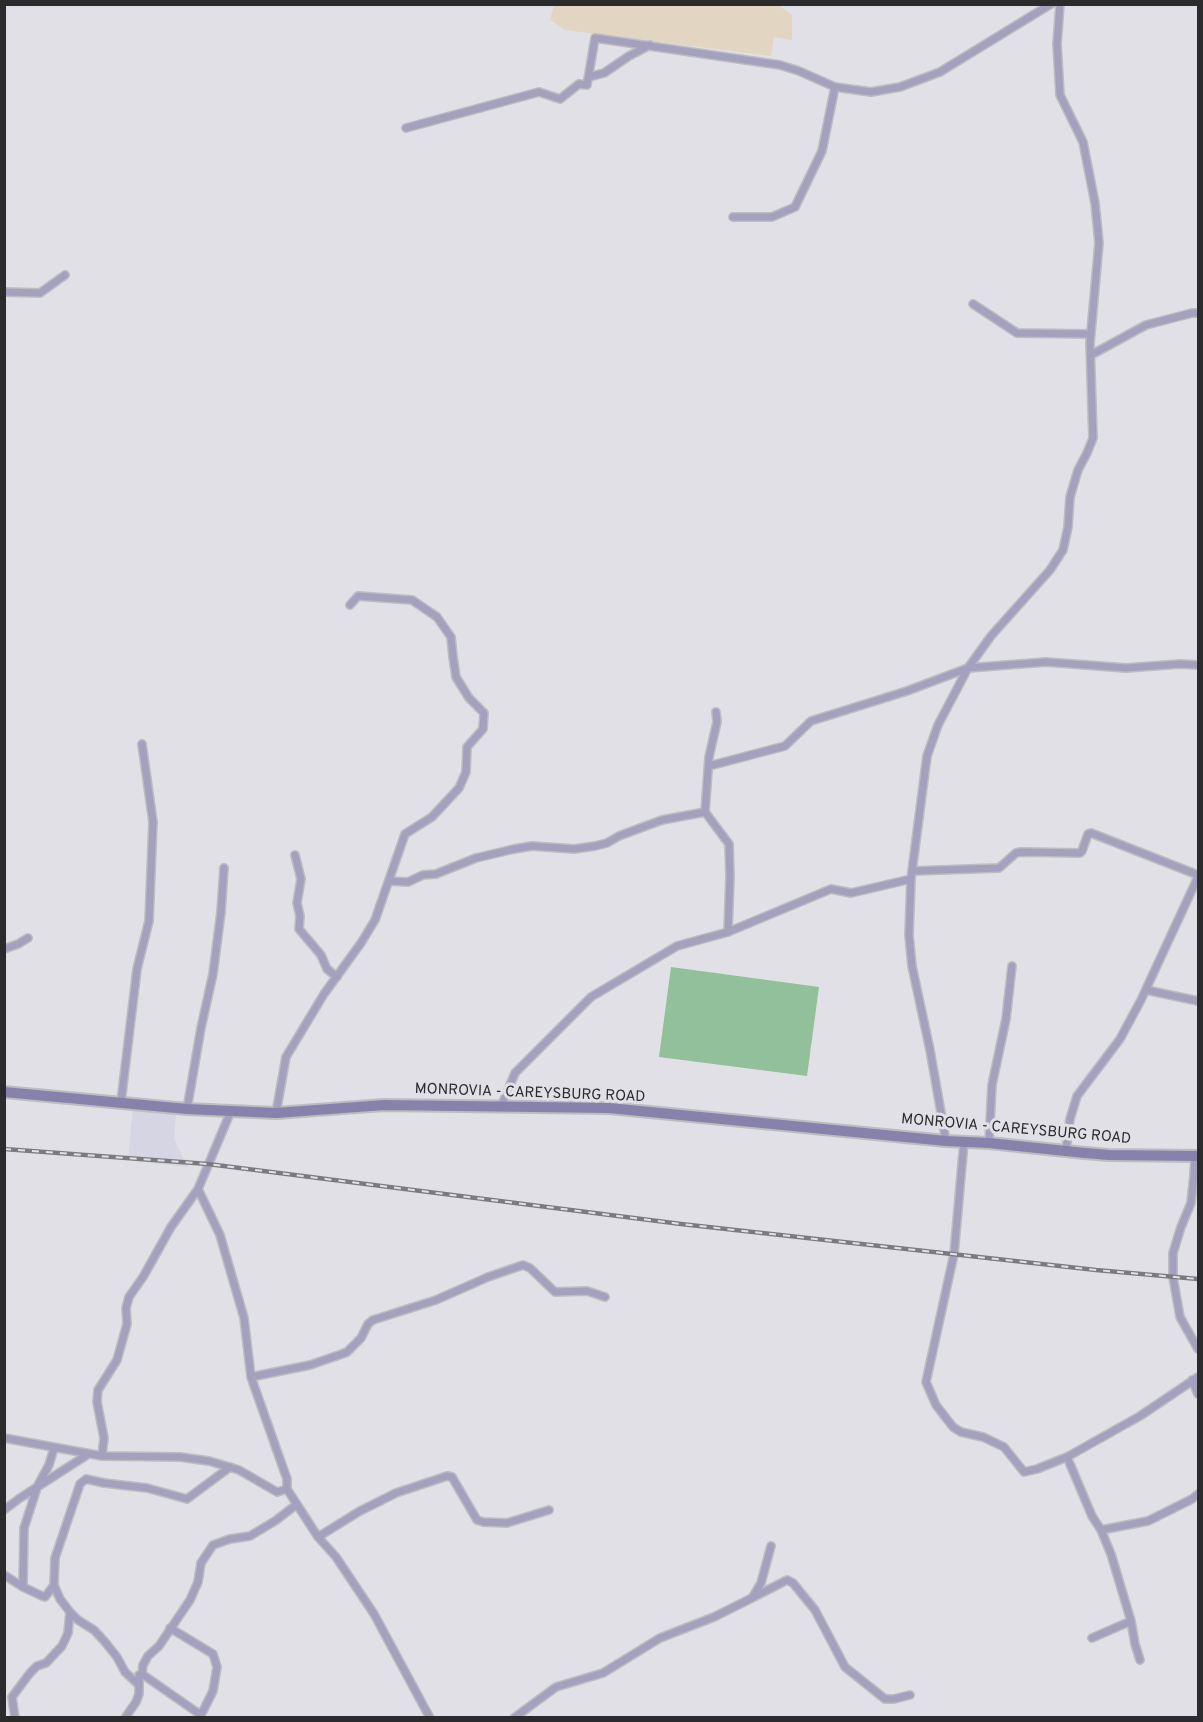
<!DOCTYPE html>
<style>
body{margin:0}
#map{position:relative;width:1203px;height:1722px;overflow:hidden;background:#e0e0e6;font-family:Overpass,sans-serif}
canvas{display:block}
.frame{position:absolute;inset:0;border:6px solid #2b2b2e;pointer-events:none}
</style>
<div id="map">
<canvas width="1203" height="1722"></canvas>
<div class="frame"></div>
</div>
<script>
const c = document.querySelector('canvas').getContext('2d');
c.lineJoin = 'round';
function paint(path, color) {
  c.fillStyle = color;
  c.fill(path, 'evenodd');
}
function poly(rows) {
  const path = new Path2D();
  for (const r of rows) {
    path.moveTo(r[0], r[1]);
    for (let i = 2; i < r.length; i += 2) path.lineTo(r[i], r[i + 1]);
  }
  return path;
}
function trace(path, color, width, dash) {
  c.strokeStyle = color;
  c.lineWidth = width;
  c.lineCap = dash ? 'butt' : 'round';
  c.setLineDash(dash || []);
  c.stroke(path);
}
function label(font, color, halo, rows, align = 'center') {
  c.font = font + ' Overpass,sans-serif';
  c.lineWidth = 6;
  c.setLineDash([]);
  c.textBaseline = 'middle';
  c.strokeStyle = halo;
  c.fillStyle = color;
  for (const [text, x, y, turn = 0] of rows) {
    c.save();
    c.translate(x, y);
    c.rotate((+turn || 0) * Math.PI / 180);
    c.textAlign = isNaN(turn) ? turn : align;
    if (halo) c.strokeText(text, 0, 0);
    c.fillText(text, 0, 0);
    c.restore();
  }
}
paint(poly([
 [133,1109,176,1114,174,1139,183,1158,189,1160,188,1167,128,1160]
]), '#d5d5e3');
paint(poly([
 [554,5,778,5,792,15,792,40,774,37,771,56,565,30,550,20]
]), '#e2d5c1');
paint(poly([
 [671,967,819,987,807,1076,659,1057]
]), '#91c09a');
const minor = poly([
 [589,77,604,73,629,56,650,45],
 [406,128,539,92,560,99,579,84,587,85,595,38,780,65,799,71,835,87,871,92,900,87,940,72,1051,4],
 [733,217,772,217,795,207,822,151,835,87],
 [4,292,40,293,65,275],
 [973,304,1017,333,1091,334],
 [1091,355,1146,325,1192,313,1198,313],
 [709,766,785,746,811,721,907,691,968,668,1046,662,1126,668,1180,664,1198,665],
 [705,812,729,844,730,877,728,932],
 [295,855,301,879,297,903,300,916,299,929,321,955,327,969,337,977],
 [912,871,999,868,1016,853,1021,852,1080,853,1082,851,1088,834,1091,833,1198,875],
 [389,881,408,882,423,875,436,874,476,858,514,849,532,846,574,849,595,846,607,843,619,836,662,820,705,812,709,757,717,722,716,712],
 [4,949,18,944,28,938],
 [1146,990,1198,1001],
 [121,1102,137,969,149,921,153,822,142,744],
 [501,1107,515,1073,591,997,677,946,728,932,831,889,851,893,911,879],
 [187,1109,201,1028,213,974,221,912,224,868],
 [231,1111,198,1189,220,1235,244,1318,251,1377,287,1479,287,1489,318,1537,336,1557,374,1614,430,1718],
 [276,1113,286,1057,324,994,361,943,375,920,405,834,432,817,459,788,466,772,467,747,483,729,484,713,469,698,456,677,453,657,451,637,437,617,412,600,358,596,350,605],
 [946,1141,930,1050,912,966,909,935,911,879,927,756,938,725,968,668,991,636,1050,570,1063,550,1068,527,1070,497,1078,470,1087,453,1093,438,1090,343,1099,243,1095,203,1083,142,1060,95,1057,44,1060,4],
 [964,1142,954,1254,926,1382,936,1405,953,1427,961,1432,983,1437,1004,1447,1024,1472,1037,1469,1067,1457,1140,1416,1198,1377],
 [989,1143,992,1085,1006,1019,1012,966],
 [1066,1150,1070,1119,1077,1096,1120,1039,1141,1000,1198,877],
 [1195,1156,1194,1175,1191,1203,1181,1227,1173,1253,1173,1277,1180,1317,1198,1349],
 [251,1377,310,1365,342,1354,347,1352,361,1338,368,1324,373,1320,436,1300,488,1277,523,1265,530,1268,555,1292,587,1291,605,1297],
 [1192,1380,1198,1394],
 [4,1438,102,1456,180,1457,209,1461,239,1470,277,1492,287,1489],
 [102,1456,104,1438,97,1402,98,1390,117,1360,127,1324,126,1308,129,1297,143,1277,171,1227,198,1189],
 [1067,1457,1092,1516,1101,1530,1111,1554,1131,1621,1092,1638],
 [4,1510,20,1498,87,1455],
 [1101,1530,1148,1521,1192,1499,1198,1494],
 [318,1537,360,1511,396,1493,447,1476,452,1477,477,1520,483,1522,507,1523,549,1510],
 [4,1575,23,1587,42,1596,45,1597,54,1585],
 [23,1587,24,1528,38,1485,49,1465,54,1448],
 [752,1598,787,1580,793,1583,815,1610,845,1667,885,1699,894,1699,910,1695],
 [70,1612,78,1620,94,1630,105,1642,117,1657,125,1672,139,1685],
 [1131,1621,1135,1644,1140,1660],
 [142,1674,143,1665,148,1656,159,1646,190,1600,198,1582,201,1563,213,1545,230,1539,250,1536,275,1521,296,1505],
 [15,1718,12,1697,30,1673,37,1666,46,1663,62,1646,68,1633,70,1612,60,1599,54,1585,55,1558,80,1484,86,1479,104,1483,147,1488,187,1499,230,1467],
 [125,1718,136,1702,139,1694,139,1675,142,1674,198,1713,202,1713,213,1691,217,1667,213,1654,170,1628],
 [514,1718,556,1687,603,1673,660,1638,714,1617,752,1598,761,1583,771,1546]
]);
const secondary = poly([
 [4,1092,187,1109,276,1113,384,1105,609,1108,946,1141,989,1143,1085,1153,1109,1155,1198,1156]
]);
trace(minor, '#bcbcc1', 10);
trace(secondary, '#bcbcc1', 14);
trace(minor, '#a4a1be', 7);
trace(secondary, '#8782ab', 10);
const rail = poly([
 [4,1149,208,1164,681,1224,1096,1270,1198,1279]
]);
trace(rail, '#7b7b7f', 4.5);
trace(rail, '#e0e0e6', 2, [7]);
label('15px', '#2b2b2e', '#e0e0e6', [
 ["MONROVIA - CAREYSBURG ROAD",530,1094,2],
 ["MONROVIA - CAREYSBURG ROAD",1016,1130,5]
]);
</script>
